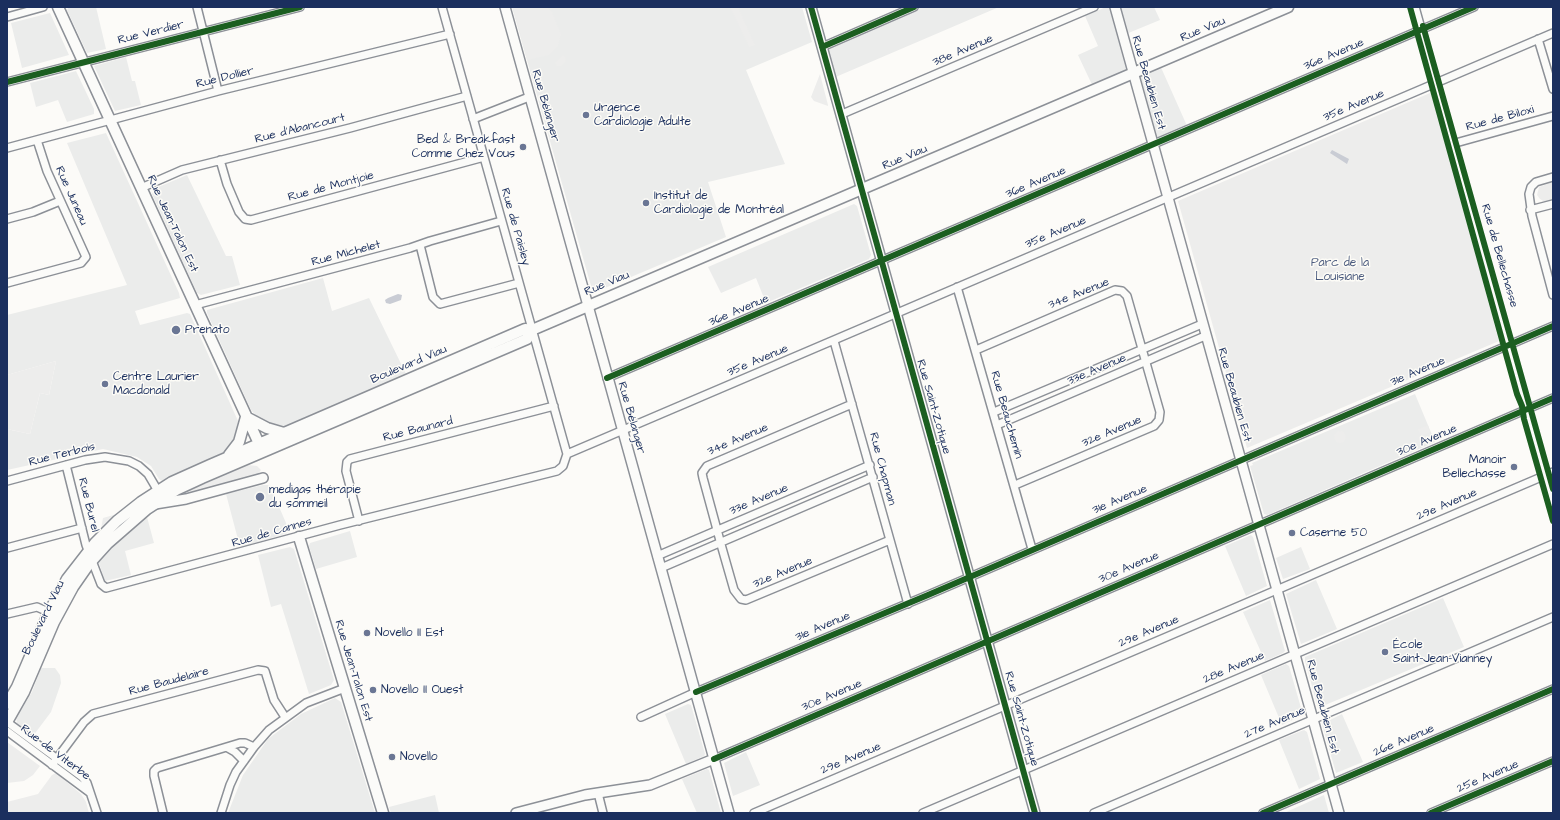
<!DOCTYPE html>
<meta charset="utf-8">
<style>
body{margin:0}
#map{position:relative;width:1560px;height:820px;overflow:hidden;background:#fcfbf8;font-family:"Architects Daughter",sans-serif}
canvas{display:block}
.frame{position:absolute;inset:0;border:8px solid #1b2f5e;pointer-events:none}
</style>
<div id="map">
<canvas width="1560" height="820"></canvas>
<div class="frame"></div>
</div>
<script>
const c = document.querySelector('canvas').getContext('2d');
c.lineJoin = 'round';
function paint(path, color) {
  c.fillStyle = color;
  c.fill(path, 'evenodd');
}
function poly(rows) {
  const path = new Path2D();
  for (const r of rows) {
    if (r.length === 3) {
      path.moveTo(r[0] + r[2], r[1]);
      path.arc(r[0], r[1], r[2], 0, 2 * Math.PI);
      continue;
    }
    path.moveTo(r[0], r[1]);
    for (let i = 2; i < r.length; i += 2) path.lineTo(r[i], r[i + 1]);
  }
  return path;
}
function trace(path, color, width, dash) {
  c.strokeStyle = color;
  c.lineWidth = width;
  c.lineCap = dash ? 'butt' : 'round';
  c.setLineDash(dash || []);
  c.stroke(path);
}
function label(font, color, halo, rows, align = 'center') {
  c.font = font + ' "Architects Daughter",sans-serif';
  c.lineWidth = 3;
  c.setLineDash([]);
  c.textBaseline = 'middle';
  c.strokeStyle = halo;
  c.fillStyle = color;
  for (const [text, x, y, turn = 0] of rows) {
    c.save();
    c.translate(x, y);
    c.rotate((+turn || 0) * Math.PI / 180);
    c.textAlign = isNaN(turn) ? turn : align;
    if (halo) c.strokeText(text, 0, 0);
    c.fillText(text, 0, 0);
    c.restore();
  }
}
paint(poly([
 [69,7,96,7,106,49,87,53,67,10],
 [512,7,802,7,812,42,746,70,785,164,708,182,726,237,593,293],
 [914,7,999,7,831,79,822,47],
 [1106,7,1154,7,1160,20,1126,34,1138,71,1159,63,1188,128,1154,141,1130,77,1095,91,1078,55,1098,46,1085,16],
 [50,13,69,55,22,68,11,23],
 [126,57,132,81,135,81,141,105,115,111,94,66],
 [76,71,94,109,94,114,67,122,58,100,36,107,30,83],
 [106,133,179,293,180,298,135,311,140,325,187,313,190,314,238,421,235,441,226,451,162,481,159,479,151,466,137,457,103,449,7,470,7,429,30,434,40,393,49,395,56,361,7,375,7,315,127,285,67,143],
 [187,175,226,256,232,256,240,285,201,295,197,293,152,194,156,188],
 [854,204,857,206,871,255,869,259,766,303,756,278,721,293,708,267],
 [323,278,332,311,369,298,406,374,285,426,270,425,258,418,251,410,207,313,207,310],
 [1415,394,1435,442,1267,515,1264,514,1250,466,1253,465,1252,463],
 [263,485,268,485,271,488,286,523,288,533,240,547,226,494],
 [145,517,147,517,154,543,125,551,131,575,105,581,99,563,100,559,123,536],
 [350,531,357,557,316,569,309,546,310,543],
 [1251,535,1253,537,1267,586,1246,596,1225,546],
 [290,547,294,549,334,680,331,685,309,694,281,604,271,607,258,555],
 [1301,547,1310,569,1283,579,1276,558],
 [1316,580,1337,629,1301,644,1286,594],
 [1443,598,1464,647,1318,708,1305,661,1305,657],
 [1270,600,1285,651,1283,653,1265,661,1243,612],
 [1286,664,1289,666,1303,715,1282,725,1261,675],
 [41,668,55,668,60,675,61,683,51,712,33,736,17,723,16,718,32,692],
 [335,698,341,702,375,813,228,813,243,775,268,739,301,714],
 [688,704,691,705,705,754,704,756,686,764,665,714],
 [1342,714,1363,762,1336,773,1322,724],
 [1304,730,1307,732,1320,779,1299,789,1279,740],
 [746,752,760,785,733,796,724,763],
 [707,769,709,770,721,813,697,813,682,779],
 [435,795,439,813,391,813,389,807],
 [1324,795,1329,813,1284,813]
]), '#ebeceb');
paint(poly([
 [513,7,548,7,552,12,561,34,558,46,549,55,527,60],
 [730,7,738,7,755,45,749,47],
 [563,55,566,57,565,62,561,66,557,66,555,62],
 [820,74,828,105,828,106,814,101,811,97],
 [1430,93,1432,94,1499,341,1247,448,1178,201],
 [1553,182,1553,200,1545,202,1540,199,1537,195,1539,187],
 [56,361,49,395,40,393,30,434,7,429,7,375],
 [1428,425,1430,432,1421,436,1418,429],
 [1340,437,6],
 [248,465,257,466,261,470,258,474,255,475,189,493,186,492],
 [117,514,105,525,101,529,103,518],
 [7,742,40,766,33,775,24,781,7,783],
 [56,773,81,794,86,802,89,813,7,813,7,802,38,794,52,775]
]), '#ededec');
paint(poly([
 [1332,150,1349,159,1347,164,1330,153],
 [398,294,402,295,401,300,390,304,386,303,385,300,388,298]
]), '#c9ccd4');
const minor = poly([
 [197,7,218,91],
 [7,17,43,7],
 [1538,39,1553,89],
 [822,47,914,7],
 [7,82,300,7],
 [842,114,1094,7],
 [473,119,529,97],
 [1452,144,1553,116],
 [7,148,218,91,450,34],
 [220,160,227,184,239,212,245,219,251,220,484,157],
 [1553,177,1536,182,1531,187,1529,194,1532,216,1553,295],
 [141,188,182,170,350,128,467,96],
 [1530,210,1553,204],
 [7,219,33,212,60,201],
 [420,245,433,297,440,304,519,283],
 [7,283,81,263,86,257,47,171,37,140],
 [957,287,1032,549],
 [195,305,410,248,430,241,501,221],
 [834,341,908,604],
 [976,350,1115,290,1122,291,1127,296,1160,412,1159,420,1154,426,1015,485],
 [607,378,1474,7],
 [852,404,707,466,702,473,703,478,722,548,734,590,741,599,746,600,890,540],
 [994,412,1202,324],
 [997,425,1205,336],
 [567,454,1553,33],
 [66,465,86,545,101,584,106,588,340,525,557,471,563,466,567,454,442,7],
 [7,481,85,460,105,457,129,461,139,466,148,474,158,491],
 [359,521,346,471,347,462,350,459,554,406],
 [7,548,82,528],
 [657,556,870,465],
 [661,568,873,477],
 [7,614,37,607,53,614],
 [641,717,696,692,928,595,1553,326],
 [7,722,82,777,87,783,97,813],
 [7,731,89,792],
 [228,748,235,752,244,761],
 [714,759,1553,398],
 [52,765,84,722,93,714,258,670,265,671,274,700,285,717],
 [598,793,603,813],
 [163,813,154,776,154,771,157,768,240,743,245,743,254,747],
 [221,813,230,785,236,772,254,747,269,730,306,703,345,688],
 [754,813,1553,472],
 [923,813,1553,544],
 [1094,813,1553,617],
 [1263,813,1553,689],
 [1431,813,1553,761]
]);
const tertiary = poly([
 [505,7,729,813],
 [811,7,1035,813],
 [1115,7,1339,813],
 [1414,7,1553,505],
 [155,504,186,499,263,478],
 [516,813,585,795,650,785,714,759]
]);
const secondary = poly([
 [58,7,261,448],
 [532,330,1288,7],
 [246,417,267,428,284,433],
 [229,455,239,442,246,417],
 [299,537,383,813],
 [7,704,17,687,49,612,67,579,95,543,117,521,141,502,172,482,210,465,525,329,532,330],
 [7,722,24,692,54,622,73,587,89,564,108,543,147,509,176,490,202,478,527,339,532,330]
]);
trace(minor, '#8c9097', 10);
trace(tertiary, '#8c9097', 12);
trace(secondary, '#8c9097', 13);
trace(minor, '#fbfbf9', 7);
trace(tertiary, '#fbfbf9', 9);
trace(secondary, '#fbfbf9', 10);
trace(poly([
 [811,7,1035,813],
 [1410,7,1517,394,1522,406,1524,419,1553,521],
 [1423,26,1553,489],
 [822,47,914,7],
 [7,82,300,7],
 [607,378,1474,7],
 [696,692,928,595,1553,326],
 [714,759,1553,398],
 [1263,813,1553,689],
 [1431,813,1553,761]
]), '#1b5e20', 6);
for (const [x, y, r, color] of [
 [586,115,4,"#6a7694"],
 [523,147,4,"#6a7694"],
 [646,203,4,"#6a7694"],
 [176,330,5,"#6a7694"],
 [105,384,4,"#6a7694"],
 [1514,467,4,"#6a7694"],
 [260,497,5,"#6a7694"],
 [1292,533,4,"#6a7694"],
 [367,633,4,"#6a7694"],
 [1385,652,4,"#6a7694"],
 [373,690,4,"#6a7694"],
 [392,757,4,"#6a7694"]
]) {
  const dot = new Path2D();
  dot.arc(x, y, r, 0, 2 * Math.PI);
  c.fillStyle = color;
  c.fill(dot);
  trace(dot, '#fdfcf7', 1.5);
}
label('12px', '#1b2f5e', '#fdfcf7', [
 ["Rue Viau",1203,30,-23],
 ["Rue Verdier",151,33,-14],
 ["38e Avenue",963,51,-23],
 ["36e Avenue",1334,55,-23],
 ["Rue Dollier",225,78,-14],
 ["Rue Beaubien Est",1148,83,74],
 ["Rue Bélanger",545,106,74],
 ["35e Avenue",1354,106,-23],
 ["Rue de Biloxi",1500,119,-15],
 ["Rue d'Abancourt",300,129,-14],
 ["Rue Viau",905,158,-23],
 ["36e Avenue",1036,183,-23],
 ["Rue de Montjoie",331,187,-15],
 ["Rue Juneau",71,196,66],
 ["Rue Jean-Talon Est",172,224,65],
 ["Rue de Paisley",515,227,74],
 ["35e Avenue",1056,233,-23],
 ["Rue Michelet",346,254,-15],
 ["Rue de Bellechasse",1499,256,74],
 ["Rue Viau",607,284,-23],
 ["34e Avenue",1079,294,-22],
 ["36e Avenue",739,311,-23],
 ["35e Avenue",758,361,-23],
 ["Boulevard Viau",409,365,-23],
 ["33e Avenue",1097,370,-23],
 ["31e Avenue",1418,372,-23],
 ["Rue Beaubien Est",1234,395,74],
 ["Rue Saint-Zotique",933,407,74],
 ["Rue Beauchemin",1006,415,74],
 ["Rue Bélanger",631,418,74],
 ["Rue Baunard",418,430,-14],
 ["32e Avenue",1112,432,-23],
 ["34e Avenue",738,440,-23],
 ["30e Avenue",1427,441,-23],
 ["Rue Terbois",62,455,-14],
 ["Rue Chapman",882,469,75],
 ["33e Avenue",759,500,-23],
 ["31e Avenue",1120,500,-23],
 ["Rue Burel",88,505,76],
 ["29e Avenue",1447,505,-23],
 ["Rue de Cannes",272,533,-16],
 ["30e Avenue",1129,568,-23],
 ["32e Avenue",783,573,-23],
 ["Boulevard Viau",44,618,-64],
 ["31e Avenue",823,627,-23],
 ["29e Avenue",1149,632,-23],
 ["28e Avenue",1234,668,-23],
 ["Rue Jean-Talon Est",353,671,73],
 ["Rue Baudelaire",169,682,-15],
 ["30e Avenue",832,696,-23],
 ["Rue Beaubien Est",1322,707,75],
 ["Rue Saint-Zotique",1021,719,74],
 ["27e Avenue",1275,723,-23],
 ["26e Avenue",1404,741,-23],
 ["Rue de Viterbe",55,753,37],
 ["29e Avenue",851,759,-23],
 ["25e Avenue",1488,777,-23]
]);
label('12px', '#1b2f5e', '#fdfcf7', [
 ["Urgence",594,108],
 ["Cardiologie Adulte",594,122],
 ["Bed & Breakfast",515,140,"right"],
 ["Comme Chez Vous",515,154,"right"],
 ["Institut de",654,196],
 ["Cardiologie de Montréal",654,210],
 ["Prenato",185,330],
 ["Centre Laurier",113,377],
 ["Macdonald",113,391],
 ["Manoir",1506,460,"right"],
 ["Bellechasse",1506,474,"right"],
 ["medigas thérapie",269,490],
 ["du sommeil",269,504],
 ["Caserne 50",1300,533],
 ["Novello II Est",375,633],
 ["École",1393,645],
 ["Saint-Jean-Vianney",1393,659],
 ["Novello II Ouest",381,690],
 ["Novello",400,757]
], 'left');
label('12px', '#4c5c7f', '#fdfcf7', [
 ["Parc de la",1340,263],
 ["Louisiane",1340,277]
]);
</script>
